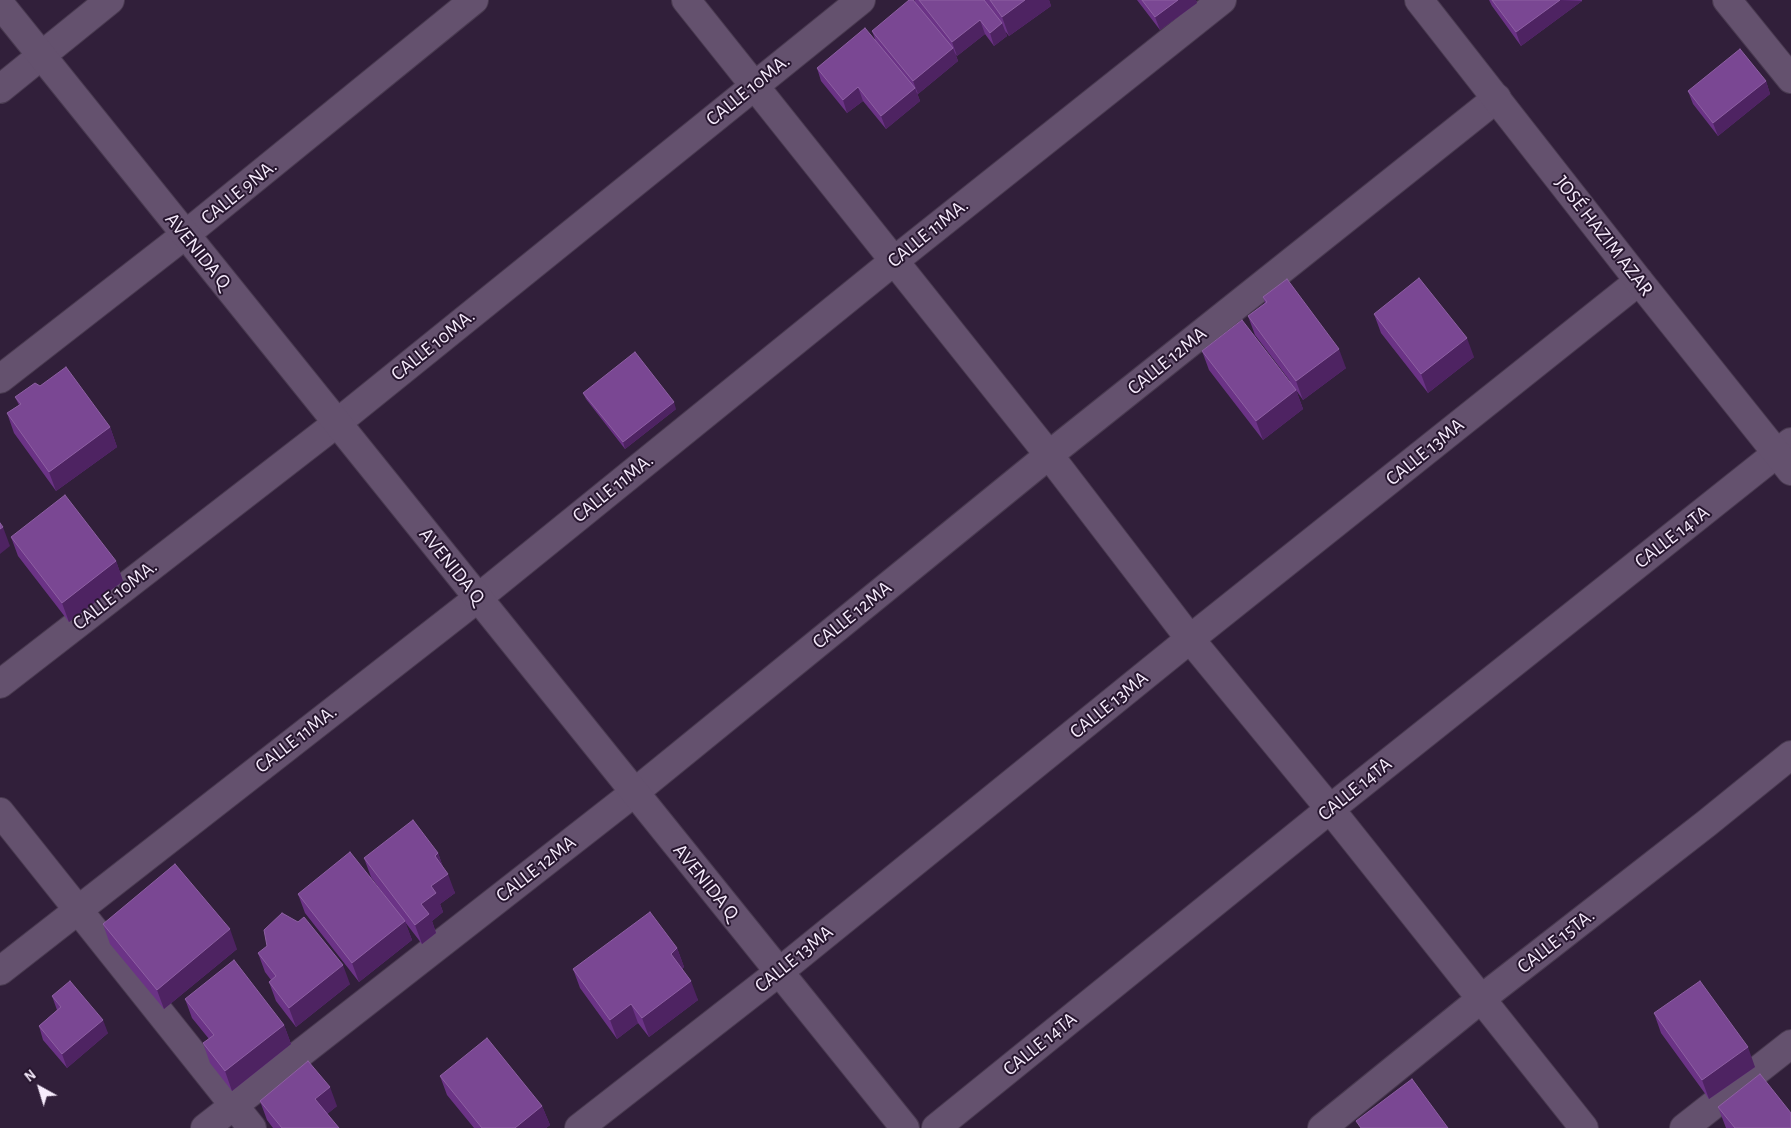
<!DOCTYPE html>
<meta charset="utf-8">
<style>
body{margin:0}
#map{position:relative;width:1791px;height:1128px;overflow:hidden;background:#311f3a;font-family:"Alegreya Sans",sans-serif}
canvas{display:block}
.north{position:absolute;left:15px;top:1063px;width:50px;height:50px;-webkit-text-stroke:4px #27162f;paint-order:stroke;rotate:321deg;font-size:14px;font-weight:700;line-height:20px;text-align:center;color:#f6ebfc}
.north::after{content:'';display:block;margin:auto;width:18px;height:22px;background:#f6ebfc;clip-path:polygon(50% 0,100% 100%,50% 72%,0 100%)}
</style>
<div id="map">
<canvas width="1791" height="1128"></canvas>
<div class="north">N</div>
</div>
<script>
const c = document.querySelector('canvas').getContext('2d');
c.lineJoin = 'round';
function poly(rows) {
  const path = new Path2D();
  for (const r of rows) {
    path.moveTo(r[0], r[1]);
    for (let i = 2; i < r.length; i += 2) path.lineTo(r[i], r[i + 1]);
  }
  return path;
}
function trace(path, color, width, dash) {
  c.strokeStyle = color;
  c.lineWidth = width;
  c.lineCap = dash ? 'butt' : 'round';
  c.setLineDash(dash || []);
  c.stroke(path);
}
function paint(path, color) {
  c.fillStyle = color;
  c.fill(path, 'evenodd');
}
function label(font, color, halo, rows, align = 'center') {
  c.font = font + ' "Alegreya Sans",sans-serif';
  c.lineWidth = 4;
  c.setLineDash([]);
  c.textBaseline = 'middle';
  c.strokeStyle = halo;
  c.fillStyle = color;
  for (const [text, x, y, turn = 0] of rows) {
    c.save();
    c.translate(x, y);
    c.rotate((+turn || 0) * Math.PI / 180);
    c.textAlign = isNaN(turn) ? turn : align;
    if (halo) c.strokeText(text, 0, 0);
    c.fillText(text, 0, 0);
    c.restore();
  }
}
const street = poly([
 [686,0,1049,455,1190,639,1330,809,1584,1128],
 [1727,0,1791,79],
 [0,89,110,0],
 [0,379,185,235,474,0],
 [0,684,337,423,861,0],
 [0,812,252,1128],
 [0,971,478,598,894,261,1222,0],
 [205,1128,635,792,1049,455,1497,98],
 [579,1128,779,972,1190,639,1639,281],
 [936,1128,1330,809,1791,442],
 [1322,1128,1481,999,1707,823,1791,755],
 [1684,1128,1791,1044]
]);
const secondary = poly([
 [1419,0,1639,281,1791,471],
 [0,4,905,1128]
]);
trace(street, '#493a50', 30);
trace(secondary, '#493a50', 30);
trace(street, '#64516e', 28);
trace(secondary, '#64516e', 28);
paint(poly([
 [914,0,1049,0,1051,6,1009,36,1005,31,1007,36,994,46,985,34,957,56,955,53,958,61,918,94,917,93,920,101,886,129,863,101,847,113,821,81,817,68,875,39,872,31,915,2],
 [1137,0,1196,0,1197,3,1160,30],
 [1489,0,1582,0,1582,1,1521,46,1492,6],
 [1766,81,1770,94,1718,136,1693,104,1688,91],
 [1263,297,1346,368,1303,400,1296,390,1303,409,1263,440,1209,370,1202,351,1290,381,1255,335,1248,316,1265,303],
 [1374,314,1474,357,1428,393,1381,333],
 [583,393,676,409,625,449,586,399],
 [15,397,110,427,117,447,56,491,14,433,7,413,19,405],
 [11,537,116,561,123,581,69,622,18,556],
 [438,853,443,867,455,893,440,904,443,912,432,921,436,933,422,944,405,922,412,940,359,982,305,913,298,894,390,903,371,877,364,858],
 [103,924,237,949,164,1009,110,944],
 [677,948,684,967,682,969,698,1000,649,1037,638,1023,617,1039,580,988,573,969],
 [258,953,350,984,296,1027,276,1001,269,982,271,980,265,972],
 [52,996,108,1033,67,1068,43,1040,39,1026,57,1010],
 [185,999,284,1025,291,1044,232,1091,210,1063,203,1043,209,1039,192,1018],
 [1654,1013,1755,1067,1709,1099,1661,1033],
 [440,1076,542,1106,550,1125,546,1128,474,1128,447,1095],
 [260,1101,337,1106,327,1114,339,1128,273,1128,267,1120],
 [1718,1107,1791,1128,1726,1128]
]), '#6b3386');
paint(poly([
 [1025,0,1049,0,1051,6,1009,36,1002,17],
 [1178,0,1196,0,1197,3,1160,30,1155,17],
 [1560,0,1582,1,1521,46,1516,32],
 [980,20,985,34,957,56,952,42],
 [1002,23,1007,36,994,46,990,33],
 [953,48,958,61,918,94,913,81],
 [1766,81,1770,94,1718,136,1713,123],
 [858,87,863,101,847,113,843,100],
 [915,88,920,101,886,129,881,116],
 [1467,338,1474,357,1428,393,1421,374],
 [1339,349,1346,368,1303,400,1296,381],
 [1296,390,1303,409,1263,440,1256,421],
 [674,402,676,409,625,449,623,442],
 [110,427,117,447,56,491,49,472],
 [3,527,10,546,0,554,0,529],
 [116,561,123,581,69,622,62,603],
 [438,853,445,873,435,856],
 [448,874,455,893,440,904,443,912,432,921,436,933,422,944,415,925,421,904,431,886],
 [405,921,412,940,359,982,352,963],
 [230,929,237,949,164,1009,157,990],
 [677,948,684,967,678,974,671,954],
 [343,965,350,984,296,1027,289,1008],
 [691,981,698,1000,649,1037,642,1018],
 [631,1004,638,1023,617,1039,610,1020],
 [103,1020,108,1033,67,1068,62,1054],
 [284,1025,291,1044,232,1091,225,1071],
 [1748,1047,1755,1067,1709,1099,1702,1080],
 [330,1087,337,1106,322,1118,315,1099],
 [542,1106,550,1125,546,1128,515,1128]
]), '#4e2362');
const building = poly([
 [909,0,913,0,953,48,913,81,872,31,909,0],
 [919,0,984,0,1002,23,990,33,980,20,952,42,919,0],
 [990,0,1025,0,1002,17,990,0],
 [1142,0,1178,0,1155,17,1142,0],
 [1492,0,1560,0,1516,32,1492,0],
 [865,28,915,88,881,116,858,87,843,100,817,68,865,28],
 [1740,49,1766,81,1713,123,1688,91,1740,49],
 [1419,278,1467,338,1421,374,1374,314,1419,278],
 [1287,279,1339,349,1296,381,1248,316,1267,302,1263,297,1287,279],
 [1242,320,1296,390,1256,421,1202,351,1242,320],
 [635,352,674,402,623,442,583,393,635,352],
 [66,367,110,427,49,472,7,413,21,404,15,397,35,383,40,386,66,367],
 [65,495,116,561,62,603,11,537,65,495],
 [0,523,3,527,0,529,0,523],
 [413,820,438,853,435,856,448,874,431,886,436,893,421,904,429,914,415,925,364,858,413,820],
 [350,852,405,921,352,963,298,894,350,852],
 [175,864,230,929,157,990,103,924,175,864],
 [650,912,677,948,671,954,691,981,642,1018,631,1004,610,1020,573,969,650,912],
 [282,913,298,922,304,917,343,965,289,1008,269,982,276,976,258,953,267,946,264,930,282,913],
 [234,960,284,1025,225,1071,203,1043,214,1035,185,999,234,960],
 [70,981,103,1020,62,1054,39,1026,61,1007,52,996,70,981],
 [1700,981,1748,1047,1702,1080,1654,1013,1700,981],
 [487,1038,542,1106,515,1128,482,1128,440,1076,487,1038],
 [308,1061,330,1087,315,1099,339,1128,282,1128,260,1101,308,1061],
 [1760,1074,1791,1113,1791,1128,1735,1128,1718,1107,1760,1074],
 [1412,1079,1448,1128,1361,1128,1356,1121,1412,1079]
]);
paint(building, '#7a4793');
trace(building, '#8e60a3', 1);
label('20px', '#f6ebfc', '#27162f', [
 ["CALLE 10MA.",748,90,-39],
 ["CALLE 9NA.",239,192,-39],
 ["CALLE 11MA.",928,233,-39],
 ["JOSÉ HAZIM AZAR",1604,236,52],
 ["AVENIDA Q",198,251,51],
 ["CALLE 10MA.",433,345,-39],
 ["CALLE 12MA",1167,361,-39],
 ["CALLE 13MA",1425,452,-39],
 ["CALLE 11MA.",613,488,-39],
 ["CALLE 14TA",1672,537,-38],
 ["AVENIDA Q",452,566,51],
 ["CALLE 10MA.",115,595,-38],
 ["CALLE 12MA",852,615,-39],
 ["CALLE 13MA",1109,705,-39],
 ["CALLE 11MA.",296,739,-38],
 ["CALLE 14TA",1355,789,-39],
 ["CALLE 12MA",536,869,-38],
 ["AVENIDA Q",706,882,51],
 ["CALLE 15TA.",1556,941,-38],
 ["CALLE 13MA",794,959,-39],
 ["CALLE 14TA",1040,1044,-39]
]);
</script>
